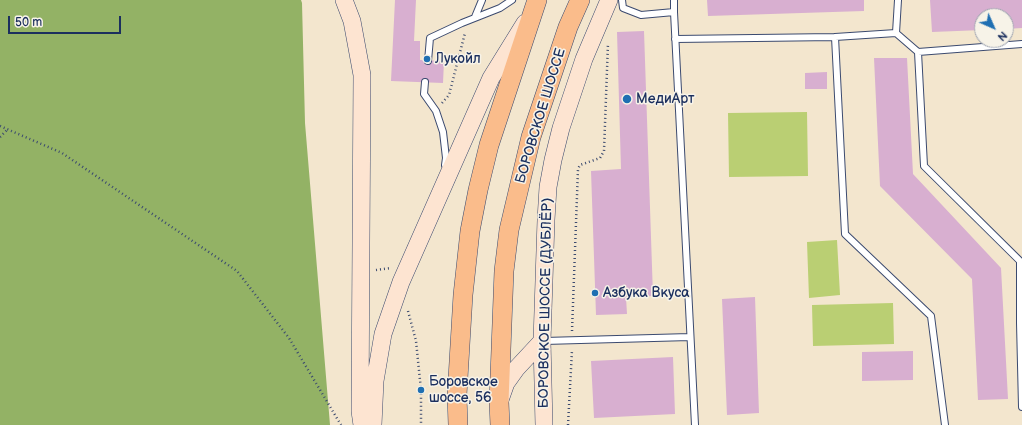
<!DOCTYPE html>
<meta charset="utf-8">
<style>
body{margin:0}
#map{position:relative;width:1022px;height:425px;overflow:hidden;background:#f3e6ce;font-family:"Balsamiq Sans",sans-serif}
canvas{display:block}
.north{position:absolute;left:974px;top:8px;width:40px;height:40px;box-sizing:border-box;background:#f7f3e8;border:1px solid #9fa5b1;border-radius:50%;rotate:135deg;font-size:11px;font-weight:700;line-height:16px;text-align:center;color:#1b2f5e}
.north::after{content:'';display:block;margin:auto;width:14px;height:18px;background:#1f6fb2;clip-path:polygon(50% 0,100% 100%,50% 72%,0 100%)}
.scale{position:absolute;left:8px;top:16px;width:113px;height:18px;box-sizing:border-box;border:2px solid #1b2f5e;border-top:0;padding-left:5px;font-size:12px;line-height:14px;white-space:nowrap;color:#1b2f5e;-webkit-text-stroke:3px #f7f3e8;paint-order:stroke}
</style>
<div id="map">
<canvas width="1022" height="425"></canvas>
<div class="north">N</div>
<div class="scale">50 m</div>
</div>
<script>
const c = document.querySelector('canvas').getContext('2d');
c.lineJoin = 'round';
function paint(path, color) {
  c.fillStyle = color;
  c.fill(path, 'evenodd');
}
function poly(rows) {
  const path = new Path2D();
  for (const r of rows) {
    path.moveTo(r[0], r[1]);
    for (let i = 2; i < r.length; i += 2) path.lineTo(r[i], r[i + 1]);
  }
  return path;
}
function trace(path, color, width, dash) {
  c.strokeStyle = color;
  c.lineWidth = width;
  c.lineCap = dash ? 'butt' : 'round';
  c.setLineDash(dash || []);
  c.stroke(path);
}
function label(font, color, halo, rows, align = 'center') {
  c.font = font + ' "Balsamiq Sans",sans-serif';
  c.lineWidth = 3;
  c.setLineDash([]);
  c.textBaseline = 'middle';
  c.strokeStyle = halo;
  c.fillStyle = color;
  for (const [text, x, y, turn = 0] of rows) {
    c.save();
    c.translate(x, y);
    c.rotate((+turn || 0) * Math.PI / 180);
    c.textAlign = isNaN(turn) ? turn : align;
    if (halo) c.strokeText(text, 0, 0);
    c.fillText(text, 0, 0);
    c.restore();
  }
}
paint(poly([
 [807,112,808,176,729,177,728,113],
 [837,240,840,295,809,298,807,242],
 [893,303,894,344,813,346,812,305]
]), '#bacf73');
paint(poly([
 [0,0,301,0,302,3,305,123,330,425,0,425]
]), '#93b265');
paint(poly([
 [395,0,416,0,414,41,420,41,420,60,444,61,443,83,391,81],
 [707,0,864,0,864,11,708,16],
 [930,0,1022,0,1022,28,1006,29,1006,16,982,16,982,30,932,32],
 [644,31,653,296,626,297,627,314,596,315,591,171,621,169,617,32],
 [874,58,907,58,913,174,1001,268,1008,399,978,400,972,279,880,186],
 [827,72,827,89,805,89,805,73],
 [755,297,759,413,727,415,722,299],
 [913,351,913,380,862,381,862,352],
 [673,357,675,414,594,418,591,361]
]), '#d8afd0');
const lane = poly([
 [622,0,623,8,641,15,674,12,695,425],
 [898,0,896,33,835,37,845,234,931,316,945,425],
 [674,12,674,0],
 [475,17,482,0],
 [896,33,918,52,924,166,1020,261,1020,323,1022,407],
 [675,39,835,37],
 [918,52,1022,44],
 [428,61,430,38,462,23,500,8,512,0],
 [425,82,424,94,436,111,443,132,446,158,445,165],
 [544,341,690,337]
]);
const secondary = poly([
 [344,0,352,21,362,75,360,411,362,425],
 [500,400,506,383,516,369,542,341],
 [373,425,375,381,383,334,401,282,491,78,525,23],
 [544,425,542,341,546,220,548,187,553,160,561,128,584,59,609,0]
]);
const primary = poly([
 [458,425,457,395,463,295,470,231,478,190,489,145,537,0],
 [500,425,499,402,504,271,509,230,531,137,568,27,580,0]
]);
trace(lane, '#3b4a6f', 8);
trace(secondary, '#3b4a6f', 18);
trace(primary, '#3b4a6f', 20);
trace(poly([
 [442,103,449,95,465,33],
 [0,126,62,153,237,271,289,338,341,425],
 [0,137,8,129],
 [376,270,391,268],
 [408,311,416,341,421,390,421,425],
 [572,331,578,169,580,165,600,158,604,151,608,43],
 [568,425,572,350]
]), '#3b4a6f', 2.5, [1, 3]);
trace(lane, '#fff', 6);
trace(secondary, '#fde4d1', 17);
trace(primary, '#fabc8b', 19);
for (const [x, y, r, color] of [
 [427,59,4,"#1f6fb2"],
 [627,99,5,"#1f6fb2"],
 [595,293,4,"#1f6fb2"],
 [421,390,4,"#1f6fb2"]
]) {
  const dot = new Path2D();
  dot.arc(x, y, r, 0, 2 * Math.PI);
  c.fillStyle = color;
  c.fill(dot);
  trace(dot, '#f7f3e8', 1.5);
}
label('14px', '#1b2f5e', '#f7f3e8', [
 ["Лукойл",435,59],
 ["МедиАрт",636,99],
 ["Азбука Вкуса",603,293],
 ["Боровское",429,382],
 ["шоссе, 56",429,398]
], 'left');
label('14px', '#1b2f5e', '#f7f3e8', [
 ["БОРОВСКОЕ ШОССЕ",541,116,-73],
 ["БОРОВСКОЕ ШОССЕ (ДУБЛЁР)",546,303,-89]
]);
</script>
